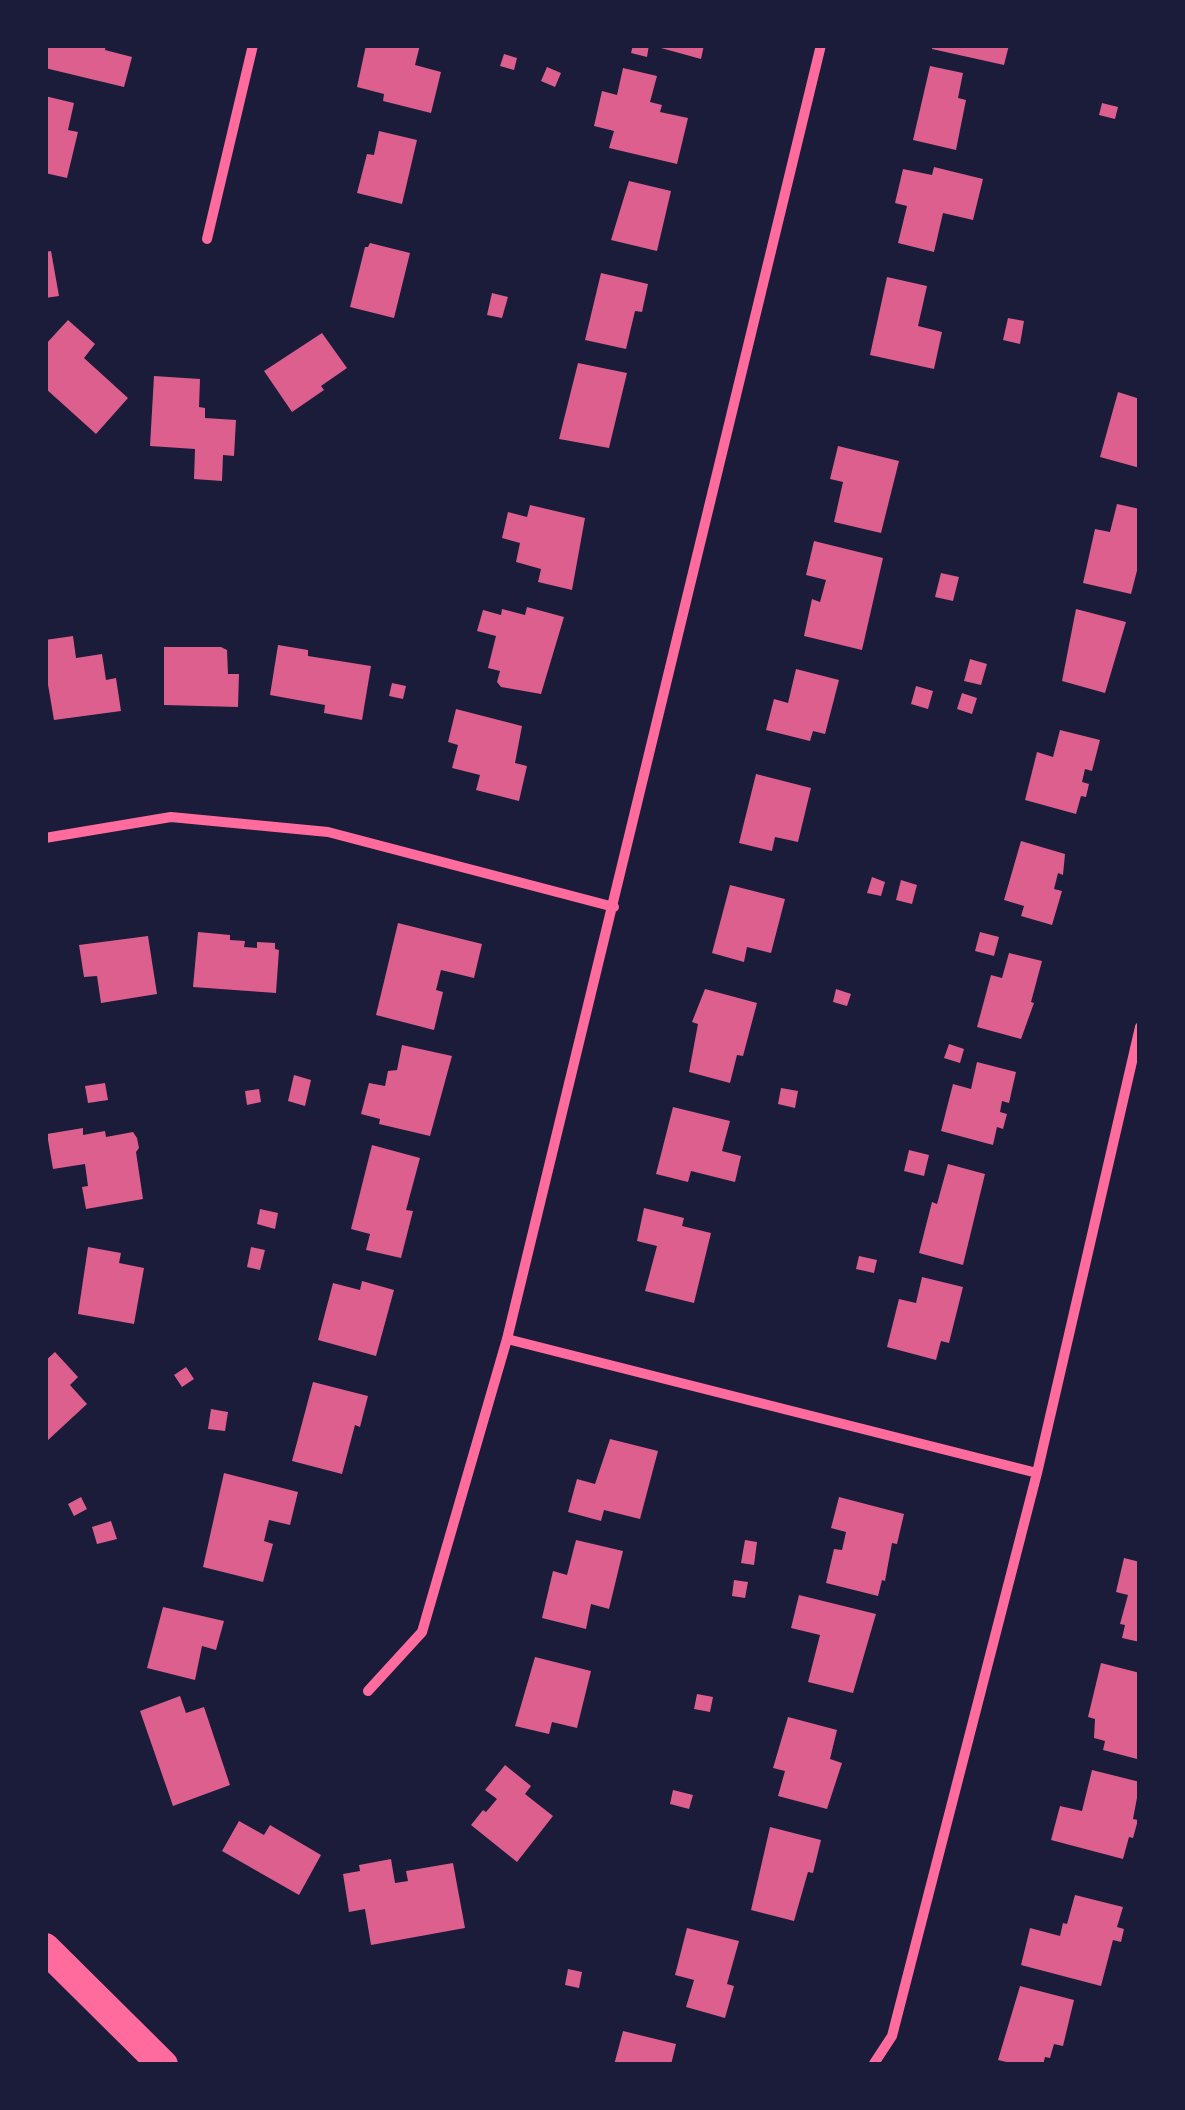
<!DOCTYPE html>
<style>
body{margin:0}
#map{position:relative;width:1185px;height:2110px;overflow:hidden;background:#1b1b3a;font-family:Mulish,sans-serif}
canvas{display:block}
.frame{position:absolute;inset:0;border:48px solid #1b1b3a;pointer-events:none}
</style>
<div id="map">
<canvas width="1185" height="2110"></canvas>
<div class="frame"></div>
</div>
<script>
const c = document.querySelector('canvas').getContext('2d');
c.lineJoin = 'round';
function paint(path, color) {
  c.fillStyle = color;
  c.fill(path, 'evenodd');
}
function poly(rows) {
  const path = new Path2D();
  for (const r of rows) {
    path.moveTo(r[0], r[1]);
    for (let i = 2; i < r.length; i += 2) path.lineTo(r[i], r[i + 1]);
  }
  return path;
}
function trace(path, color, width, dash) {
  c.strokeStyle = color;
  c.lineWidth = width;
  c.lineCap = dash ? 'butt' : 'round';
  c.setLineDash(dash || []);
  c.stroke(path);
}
paint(poly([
 [46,45,106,45,105,50,132,57,124,87,45,68],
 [366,45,420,45,415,65,441,72,431,113,383,101,384,94,357,87],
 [633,45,649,45,647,57,631,53],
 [650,45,704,45,701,59],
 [933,45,1009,45,1004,65,932,49],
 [504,54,517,58,514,70,500,66],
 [930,66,963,73,958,98,966,100,956,150,913,140],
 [547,67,561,73,555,87,541,81],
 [623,68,657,76,650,102,662,105,660,112,688,118,677,164,609,148,614,131,594,126,602,91,617,95],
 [45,96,74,103,68,130,78,132,67,178,45,173],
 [1102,103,1118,107,1115,119,1099,115],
 [379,131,417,140,402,204,357,193,367,154,374,155],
 [934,167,983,179,973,220,943,213,934,252,898,243,907,206,895,203,903,169,932,175],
 [629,181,671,191,657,251,611,240],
 [370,243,410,253,394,318,350,307,365,247,368,247],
 [51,251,59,296,45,298,45,252],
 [601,273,648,284,642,312,635,311,626,349,585,340],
 [887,277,927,286,918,326,942,332,934,369,870,355],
 [492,293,508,297,502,318,487,315],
 [1008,318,1024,321,1020,344,1003,340],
 [68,320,95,344,84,358,128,398,96,434,45,388,45,345],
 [322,333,347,368,321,386,324,390,292,412,264,371],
 [578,363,627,373,609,448,559,439],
 [154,376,200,379,199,407,205,408,205,418,236,420,234,456,223,455,222,481,194,479,195,449,150,446],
 [1118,392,1140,399,1140,468,1100,457],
 [838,446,899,461,881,533,834,522,843,482,830,479],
 [1117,504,1140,509,1140,559,1131,594,1083,583,1095,529,1110,532],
 [530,505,585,518,572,590,538,582,541,569,516,562,520,543,502,538,508,512,527,517],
 [814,541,883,558,862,650,804,636,812,599,820,602,826,580,806,575],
 [941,573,959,577,953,601,935,597],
 [527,607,564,617,541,694,501,687,497,682,500,671,488,668,496,636,477,631,483,610,501,615,502,609,525,615],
 [1076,609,1126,622,1105,693,1062,681],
 [73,636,76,658,102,654,106,680,116,678,121,711,54,720,45,667,45,640],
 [278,645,308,650,308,656,371,666,362,720,324,713,325,705,270,695],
 [164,647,221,647,227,650,228,674,239,674,238,707,164,705],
 [970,659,987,664,981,685,964,681],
 [796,669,839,680,825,734,813,731,810,741,766,730,774,699,788,703],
 [392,683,406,686,403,699,389,696],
 [916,686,933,691,928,709,911,704],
 [962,693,977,698,972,714,957,709],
 [456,709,522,726,515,763,527,766,519,801,476,790,480,775,452,768,458,745,448,742],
 [1060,730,1100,740,1092,771,1085,769,1082,782,1089,784,1086,797,1081,796,1076,814,1025,800,1037,752,1053,757],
 [756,774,811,788,798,842,775,837,772,851,739,843],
 [1021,841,1065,854,1063,875,1058,873,1054,889,1062,891,1052,925,1021,916,1024,906,1004,900],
 [872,877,885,882,881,896,867,893],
 [901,880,917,885,912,904,896,900],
 [730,885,785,899,771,953,747,947,744,962,712,953],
 [398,923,482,944,474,978,441,970,436,990,443,992,434,1030,376,1015],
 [198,932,230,935,230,940,245,941,244,947,257,948,257,942,275,943,275,949,279,950,276,993,193,987],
 [980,932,999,937,994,956,975,951],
 [148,936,157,994,101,1003,97,976,84,977,79,945],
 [1009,953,1042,961,1031,1002,1034,1003,1021,1039,977,1027,991,975,1002,978],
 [705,989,757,1003,743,1056,737,1055,730,1083,689,1072,698,1024,692,1022],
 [836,989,851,994,847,1006,833,1002],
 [949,1044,964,1049,960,1063,944,1058],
 [402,1045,452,1056,430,1136,379,1124,380,1119,361,1114,369,1083,385,1086,388,1071,397,1070],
 [977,1062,1016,1072,1009,1103,1002,1101,1000,1112,1007,1114,1003,1129,997,1127,993,1145,941,1131,953,1084,971,1089],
 [294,1075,311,1080,305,1106,288,1101],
 [105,1083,108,1100,88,1103,85,1086],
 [781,1088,798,1091,795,1108,778,1104],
 [259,1089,261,1102,247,1105,245,1091],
 [673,1107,730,1121,722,1151,741,1156,735,1182,691,1171,688,1182,656,1174],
 [83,1128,83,1135,105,1131,106,1137,133,1132,137,1138,139,1148,136,1152,143,1199,86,1209,82,1187,88,1186,85,1164,53,1169,47,1134],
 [372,1145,420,1158,406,1210,413,1211,401,1258,366,1250,370,1234,351,1229],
 [909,1150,929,1155,924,1176,904,1171],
 [948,1164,985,1174,963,1265,919,1253,932,1202,937,1204],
 [644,1208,684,1218,682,1226,711,1233,694,1303,645,1291,657,1246,637,1241],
 [260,1209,278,1213,275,1229,257,1224],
 [88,1247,121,1253,119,1263,144,1268,134,1324,78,1314],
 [251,1247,265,1250,260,1270,247,1267],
 [859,1256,877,1260,874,1273,856,1269],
 [922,1277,963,1287,949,1343,941,1341,936,1360,887,1347,899,1299,916,1303],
 [362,1281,394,1290,376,1356,318,1340,333,1283,360,1290],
 [55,1352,78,1377,70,1385,87,1404,47,1441,45,1361],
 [186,1367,194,1379,182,1387,174,1375],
 [313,1382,368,1396,360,1427,355,1425,342,1474,292,1461],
 [211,1409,228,1412,225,1431,208,1429],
 [610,1439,658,1451,640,1519,604,1510,601,1521,568,1512,577,1479,595,1484],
 [224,1473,298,1492,290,1525,269,1520,264,1541,273,1544,263,1582,203,1567],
 [81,1497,87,1509,74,1516,68,1504],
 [839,1497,904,1514,897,1544,892,1543,885,1581,882,1580,878,1596,826,1583,834,1549,842,1550,846,1532,831,1528],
 [111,1521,117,1539,97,1544,92,1527],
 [576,1540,623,1551,609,1609,591,1604,586,1629,542,1618,553,1571,567,1575],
 [745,1540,757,1542,754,1565,741,1563],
 [1124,1558,1140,1562,1140,1642,1122,1638,1125,1625,1120,1624,1128,1595,1116,1592],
 [734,1580,748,1582,745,1598,732,1596],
 [799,1595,876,1614,853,1693,808,1682,820,1635,791,1628],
 [163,1607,224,1621,216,1650,202,1646,195,1680,147,1668],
 [535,1657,591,1671,577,1728,552,1722,549,1734,515,1726],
 [1101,1663,1140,1673,1140,1746,1137,1759,1103,1750,1105,1741,1094,1738,1095,1719,1088,1717],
 [697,1694,713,1697,710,1712,694,1709],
 [180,1696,186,1713,204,1707,230,1785,173,1806,140,1711],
 [788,1717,837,1730,830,1759,842,1763,827,1809,778,1796,785,1771,773,1768],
 [505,1765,531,1786,525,1794,553,1816,517,1862,471,1825,483,1810,486,1812,497,1799,485,1790],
 [1092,1770,1140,1782,1133,1819,1138,1820,1133,1838,1129,1837,1123,1859,1051,1840,1060,1806,1082,1811],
 [673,1790,693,1795,689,1809,670,1804],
 [239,1821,264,1835,270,1825,321,1855,299,1895,222,1851],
 [770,1827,821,1840,813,1873,808,1872,794,1921,751,1910],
 [391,1859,395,1883,408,1881,406,1871,453,1863,465,1928,371,1945,365,1909,349,1912,343,1874,360,1871,359,1865],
 [1075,1895,1123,1907,1117,1927,1124,1929,1121,1942,1113,1940,1101,1986,1021,1965,1030,1928,1060,1936,1063,1923,1067,1924],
 [687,1928,739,1941,727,1984,734,1986,725,2018,686,2007,694,1980,675,1975],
 [568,1969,582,1972,579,1988,565,1985],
 [1020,1986,1074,2000,1063,2046,1054,2044,1050,2058,1045,2057,1043,2065,1019,2065,998,2060],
 [623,2031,676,2044,671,2065,614,2065]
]), '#dd5f8e');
trace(poly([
 [207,239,253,45],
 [45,838,171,817,328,832,614,907],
 [507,1339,1037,1473],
 [368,1691,422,1632,507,1339,821,45],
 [873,2065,892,2036,1037,1473,1140,1027]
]), '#ff6b9d', 10);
trace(poly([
 [45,1948,163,2065]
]), '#ff6b9d', 30);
</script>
